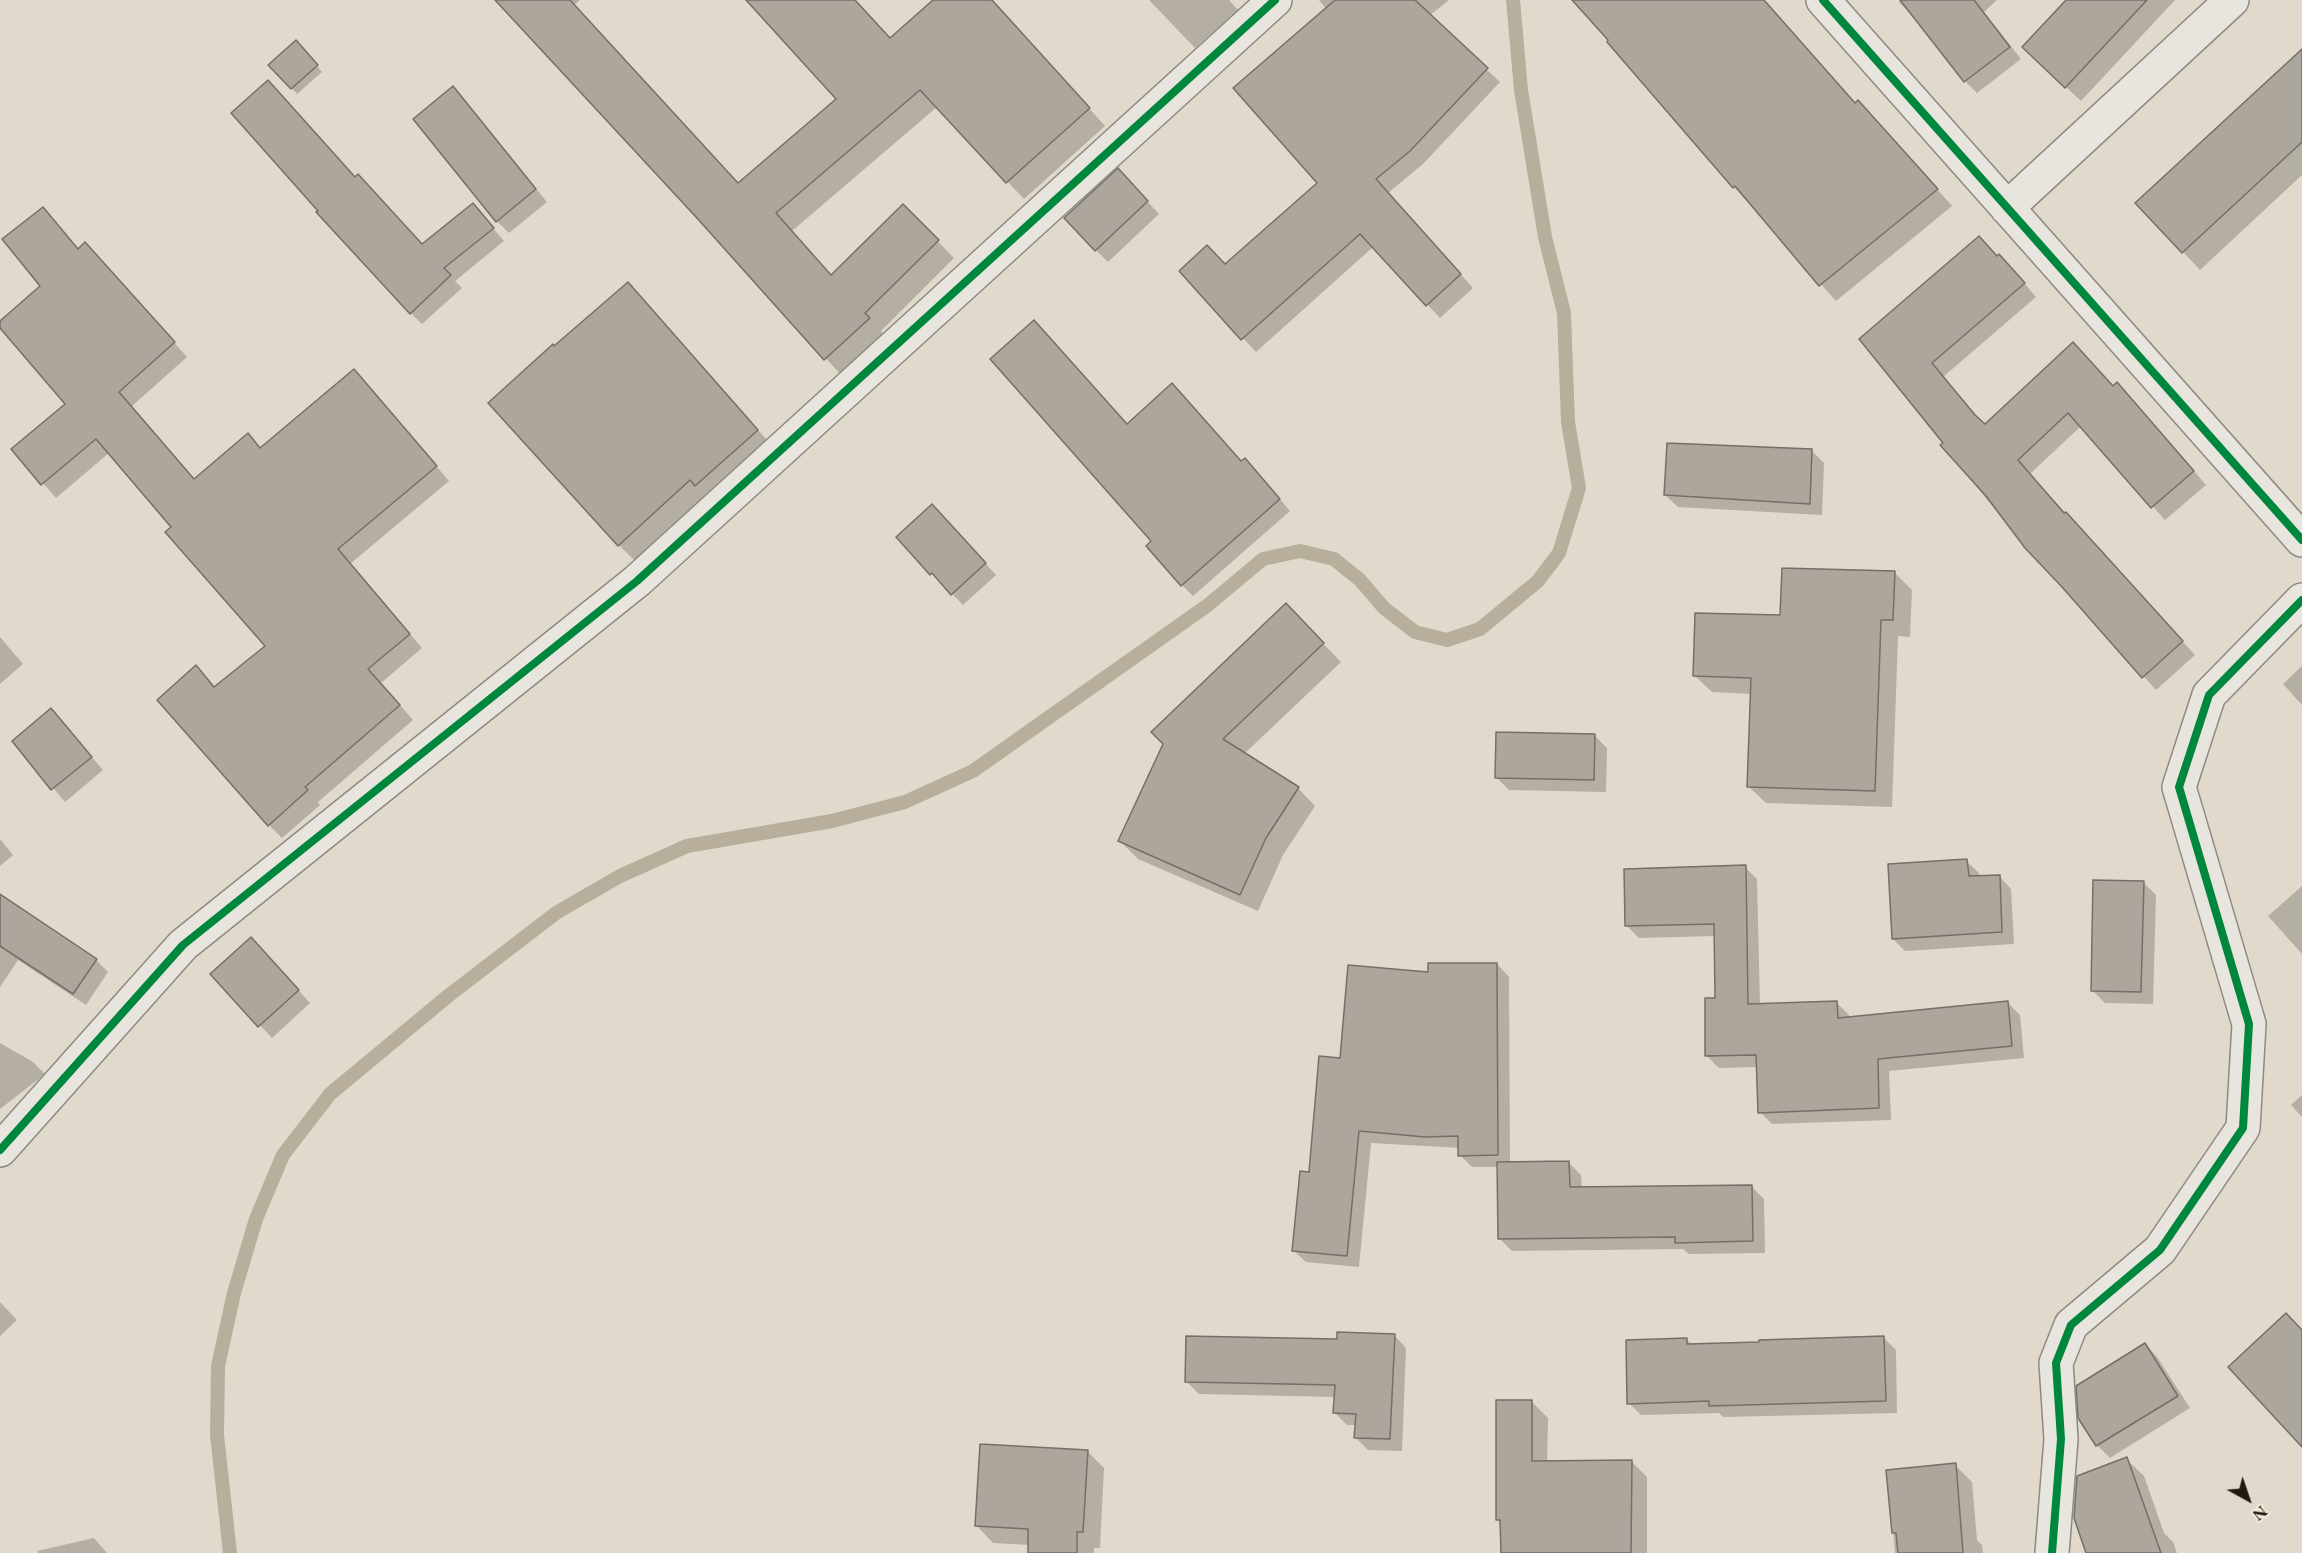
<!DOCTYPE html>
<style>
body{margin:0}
#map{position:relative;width:2302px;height:1553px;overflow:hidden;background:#e1dacc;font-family:"EB Garamond",serif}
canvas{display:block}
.north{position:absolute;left:2218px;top:1469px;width:60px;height:60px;-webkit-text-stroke:4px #f1ead9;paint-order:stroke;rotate:140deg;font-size:16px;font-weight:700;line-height:24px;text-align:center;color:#20180f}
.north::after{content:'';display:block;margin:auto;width:21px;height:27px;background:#20180f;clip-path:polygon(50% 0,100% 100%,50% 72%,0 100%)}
</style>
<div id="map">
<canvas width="2302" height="1553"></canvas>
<div class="north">N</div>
</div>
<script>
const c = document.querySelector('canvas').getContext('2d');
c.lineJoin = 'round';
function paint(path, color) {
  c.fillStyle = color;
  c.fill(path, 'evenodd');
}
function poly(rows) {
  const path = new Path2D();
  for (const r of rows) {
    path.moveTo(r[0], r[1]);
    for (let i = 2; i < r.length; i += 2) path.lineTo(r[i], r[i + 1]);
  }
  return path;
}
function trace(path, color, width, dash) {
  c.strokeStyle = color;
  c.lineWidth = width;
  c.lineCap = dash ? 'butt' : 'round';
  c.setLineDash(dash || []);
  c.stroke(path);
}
paint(poly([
 [498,0,580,0,574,5,738,184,838,99,751,0,855,0,891,40,935,0,991,0,1105,126,1024,199,937,107,792,231,832,277,903,206,954,258,881,331,886,336,842,376],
 [1149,0,1229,0,1238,10,1195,48],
 [1319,0,1449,0,1429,16,1500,82,1423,164,1388,193,1473,288,1440,318,1373,247,1256,352,1181,271,1226,266,1319,183,1327,10],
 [1577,0,1759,0,1780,18,1856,104,1874,118,1952,206,1836,301,1734,187],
 [1901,0,1997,0,1984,12,2021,59,1977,93,1965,81,1920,24,1899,2],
 [2068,0,2175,0,2081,101,2038,61],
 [302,48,322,72,297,94,271,65],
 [2302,51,2302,175,2200,270,2137,203],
 [453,88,547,202,509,233,497,221],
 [1130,183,1159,214,1108,262,1096,250],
 [473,205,504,241,455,281,462,288,422,324,411,313,423,245],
 [43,209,79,250,99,258,187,357,132,406,195,480,248,435,261,449,367,385,449,481,350,564,422,648,381,683,413,720,318,802,320,805,282,838,269,825,196,667,215,688,267,646,173,527,109,453,56,498,13,449,67,404,0,325,0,323,43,286],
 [1998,258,2012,269,2036,297,1943,377,1986,426,2114,387,2130,397,2206,485,2165,520,2081,426,2030,474,2195,655,2156,690,2027,548,1942,445,1945,443,1861,339],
 [628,284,775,449,637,563,619,545,554,348],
 [1128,426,1242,463,1256,471,1290,511,1193,596,1182,585,1153,541],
 [1812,451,1824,463,1822,515,1678,507,1665,495],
 [943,517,996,575,963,605,898,538],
 [1895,573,1912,590,1910,637,1898,636,1892,807,1766,803,1748,786,1752,694,1712,692,1694,675,1782,616],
 [1303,623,1341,662,1244,754,1298,788,1315,806,1283,855,1258,911,1138,859,1120,841],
 [0,637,23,664,0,684],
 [2302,666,2302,705,2283,684],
 [51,710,103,770,65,802,14,741],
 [1594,735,1607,748,1606,792,1509,790,1497,778],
 [0,839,13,855,0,866],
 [1966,861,1979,873,1979,877,1999,876,2011,889,2014,944,1905,951,1893,939],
 [1745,867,1757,879,1760,1005,1837,1003,1849,1015,1849,1018,2007,1002,2020,1015,2024,1058,1889,1071,1891,1120,1772,1124,1760,1112,1758,1067,1719,1068,1707,1056,1716,999,1716,936,1639,938,1627,926],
 [2143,882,2156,895,2153,1004,2105,1003,2093,991],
 [2302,886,2302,954,2268,916],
 [0,896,96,960,108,972,86,1005,18,960,0,987],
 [263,951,310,1003,272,1038,212,974],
 [1497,964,1509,977,1510,1163,1569,1163,1581,1175,1582,1189,1751,1186,1764,1199,1765,1253,1689,1254,1683,1249,1512,1251,1500,1239,1499,1167,1472,1167,1460,1155,1460,1148,1371,1143,1359,1267,1306,1262,1293,1250,1311,1174,1341,1059,1429,974],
 [0,1043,33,1062,45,1074,0,1109],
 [2302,1095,2302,1117,2291,1105],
 [0,1302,17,1320,0,1336],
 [1394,1335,1406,1348,1402,1451,1368,1450,1356,1438,1357,1425,1347,1425,1335,1413,1336,1397,1199,1394,1187,1382,1338,1340],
 [1884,1338,1896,1350,1897,1413,1723,1417,1719,1413,1641,1415,1629,1403,1686,1339,1693,1346],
 [2145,1344,2157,1357,2190,1408,2110,1458,2097,1445],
 [1531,1401,1548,1418,1547,1462,1631,1461,1647,1477,1647,1553,1502,1553,1502,1524,1497,1519],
 [1087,1451,1104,1468,1100,1548,1094,1548,1094,1553,1030,1553,1030,1545,993,1543,976,1525],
 [2126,1459,2144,1476,2164,1533,2173,1542,2177,1553,2087,1553],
 [1955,1465,1972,1482,1977,1540,1982,1545,1983,1553,1895,1553,1888,1471],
 [94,1538,107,1553,38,1553,37,1551]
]), '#0003');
trace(poly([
 [230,1553,217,1435,218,1366,234,1293,256,1219,283,1155,330,1094,448,996,556,913,620,876,687,846,832,821,905,802,973,771,1208,605,1263,559,1300,551,1334,559,1360,580,1384,608,1415,632,1447,640,1480,629,1538,581,1559,553,1579,488,1568,422,1564,313,1545,237,1521,90,1513,0]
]), '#b7ae9b', 14);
const building = poly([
 [495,0,570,0,738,183,836,99,746,0,855,0,890,38,933,0,992,0,1090,108,1006,183,920,90,776,213,831,275,903,204,939,240,865,313,870,318,824,360,696,217,495,0],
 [1335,0,1415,0,1488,68,1410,151,1376,179,1461,274,1426,306,1360,234,1241,340,1179,271,1207,245,1225,264,1317,183,1233,88,1335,0],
 [1572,0,1764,0,1855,103,1858,100,1938,189,1819,286,1735,186,1733,188,1607,42,1608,40,1572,0],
 [1900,0,1974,0,2010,47,1964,82,1900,0],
 [2066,0,2147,0,2065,88,2022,47,2066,0],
 [296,40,318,65,291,89,268,65,296,40],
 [2302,49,2302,142,2182,253,2135,203,2302,49],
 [268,80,355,177,358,174,422,244,473,203,494,228,444,268,451,275,410,314,316,212,318,211,231,113,268,80],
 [453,86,536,189,496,222,413,119,453,86],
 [1118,168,1148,201,1095,251,1064,218,1118,168],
 [43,207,78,249,85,242,175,342,119,392,194,479,248,433,260,448,354,369,437,466,338,549,410,634,368,669,400,705,305,787,308,790,268,826,157,700,196,665,214,687,265,646,165,532,171,527,96,439,41,485,11,449,65,404,0,328,0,321,40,286,2,239,43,207],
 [1979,236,1997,256,1999,254,2025,283,1932,363,1975,415,1985,424,2073,342,2113,386,2117,382,2194,471,2151,508,2068,413,2018,460,2064,513,2066,512,2183,641,2142,678,2062,587,2025,548,1986,496,1940,445,1943,443,1859,339,1979,236],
 [628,282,758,430,695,486,690,480,618,546,488,403,553,344,554,346,628,282],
 [1034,320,1127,424,1172,383,1241,461,1245,458,1280,499,1181,586,1146,546,1151,541,990,359,1034,320],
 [1667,443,1812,449,1810,504,1664,495,1667,443],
 [932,504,986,563,951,595,932,573,930,575,896,537,932,504],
 [1782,568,1895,571,1893,620,1881,620,1875,791,1747,787,1751,678,1693,676,1695,613,1780,615,1782,568],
 [1286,603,1324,643,1223,739,1299,787,1266,838,1240,895,1118,841,1163,744,1151,732,1286,603],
 [51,708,92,757,51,790,12,741,51,708],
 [1496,732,1595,734,1594,780,1495,778,1496,732],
 [1967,859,1969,876,2000,875,2002,932,1892,939,1888,864,1967,859],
 [1746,865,1748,1004,1837,1001,1838,1018,2008,1001,2012,1046,1878,1059,1879,1108,1758,1113,1756,1055,1705,1056,1705,998,1715,998,1714,924,1625,926,1624,869,1746,865],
 [2093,880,2144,881,2141,992,2091,991,2093,880],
 [0,894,97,959,73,994,0,946,0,894],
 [251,937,299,990,258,1027,210,974,251,937],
 [1428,963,1497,963,1498,1155,1458,1156,1458,1136,1425,1137,1359,1131,1347,1256,1292,1251,1300,1171,1309,1172,1319,1056,1340,1058,1348,965,1428,972,1428,963],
 [1569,1161,1570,1187,1752,1185,1753,1241,1675,1243,1675,1237,1498,1239,1497,1162,1569,1161],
 [2286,1313,2302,1330,2302,1447,2228,1367,2286,1313],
 [1337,1332,1395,1334,1390,1439,1354,1438,1356,1414,1333,1413,1335,1385,1185,1382,1186,1336,1337,1339,1337,1332],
 [1884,1336,1886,1401,1709,1406,1709,1401,1627,1404,1626,1340,1687,1338,1687,1344,1759,1342,1759,1340,1884,1336],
 [2145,1343,2178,1396,2096,1446,2078,1418,2076,1386,2145,1343],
 [1496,1400,1532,1400,1532,1461,1632,1460,1631,1553,1501,1553,1500,1520,1496,1520,1496,1400],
 [980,1444,1088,1450,1083,1532,1077,1532,1077,1553,1028,1553,1028,1529,975,1526,980,1444],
 [2127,1457,2161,1553,2086,1553,2074,1518,2077,1476,2127,1457],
 [1956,1463,1963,1553,1898,1553,1896,1533,1892,1533,1886,1470,1956,1463]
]);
paint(building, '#aca69d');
trace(building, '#746f67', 1.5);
const minor = poly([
 [1823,0,2302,540],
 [2007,208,2232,0],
 [0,1150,183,945,637,581,1275,0],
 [2052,1553,2061,1439,2056,1363,2071,1325,2160,1250,2243,1128,2249,1024,2179,787,2209,695,2302,600]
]);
trace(minor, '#8e8a81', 36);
trace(minor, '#e8e5de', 33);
trace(poly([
 [1823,0,2302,540],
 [0,1150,183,945,637,581,1275,0],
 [2052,1553,2061,1439,2056,1363,2071,1325,2160,1250,2243,1128,2249,1024,2179,787,2209,695,2302,600]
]), '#00873e', 8);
</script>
